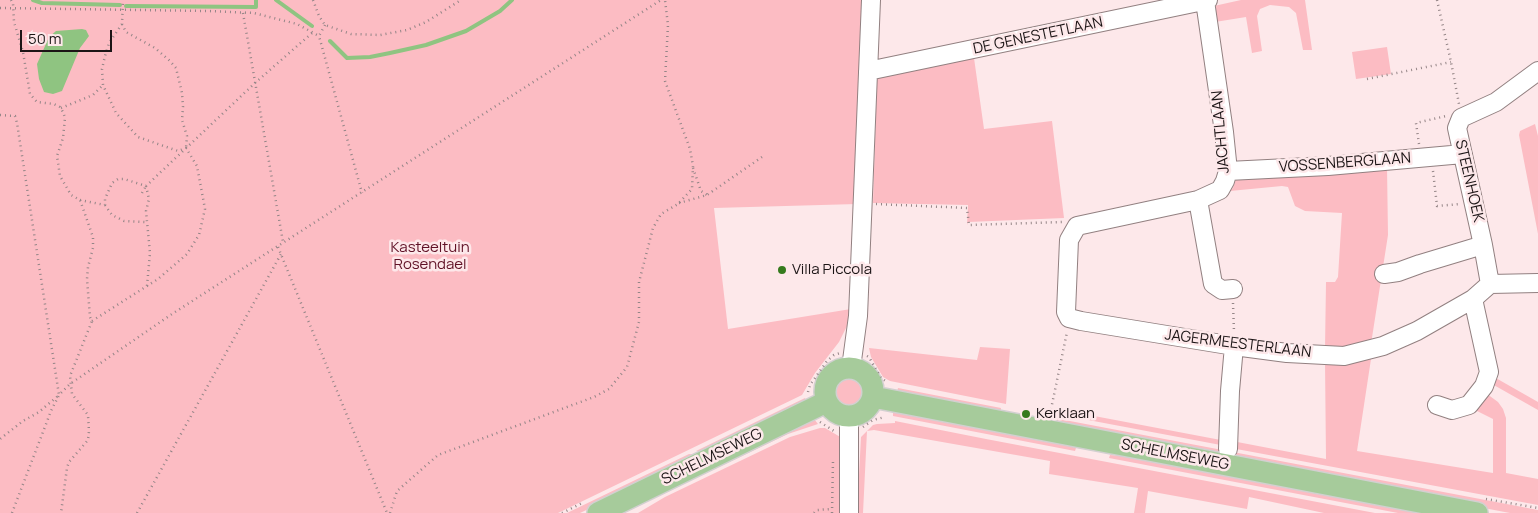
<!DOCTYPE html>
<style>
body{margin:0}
#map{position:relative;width:1538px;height:513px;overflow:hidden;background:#fde8ea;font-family:Manrope,sans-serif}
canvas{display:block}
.scale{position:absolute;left:20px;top:30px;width:92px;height:22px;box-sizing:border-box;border:2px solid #1c1516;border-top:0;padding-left:6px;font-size:15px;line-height:18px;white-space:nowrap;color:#1c1516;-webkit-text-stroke:4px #fde8ea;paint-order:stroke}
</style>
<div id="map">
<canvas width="1538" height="513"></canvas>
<div class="scale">50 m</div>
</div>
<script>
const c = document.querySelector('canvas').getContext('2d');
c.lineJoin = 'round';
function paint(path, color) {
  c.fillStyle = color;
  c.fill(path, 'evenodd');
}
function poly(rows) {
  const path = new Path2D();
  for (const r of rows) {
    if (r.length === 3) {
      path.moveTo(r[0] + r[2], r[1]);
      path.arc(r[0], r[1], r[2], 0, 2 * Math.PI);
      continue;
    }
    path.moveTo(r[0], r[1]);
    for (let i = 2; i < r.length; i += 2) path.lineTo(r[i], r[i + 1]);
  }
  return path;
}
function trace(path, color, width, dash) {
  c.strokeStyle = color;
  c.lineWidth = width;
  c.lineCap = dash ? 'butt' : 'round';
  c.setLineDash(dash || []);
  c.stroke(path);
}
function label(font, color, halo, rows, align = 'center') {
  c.font = font + ' Manrope,sans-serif';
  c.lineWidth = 5;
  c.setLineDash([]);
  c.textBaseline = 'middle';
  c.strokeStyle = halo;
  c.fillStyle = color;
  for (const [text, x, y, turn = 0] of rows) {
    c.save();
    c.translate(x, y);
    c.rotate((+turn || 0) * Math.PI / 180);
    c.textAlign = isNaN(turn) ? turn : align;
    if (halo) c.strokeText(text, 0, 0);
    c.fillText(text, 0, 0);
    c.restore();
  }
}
paint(poly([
 [0,0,865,0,857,204,714,208,728,329,851,309,849,322,839,342,815,373,802,395,558,513,0,513],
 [1241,0,1305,0,1312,50,1303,50,1296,13,1289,7,1270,5,1260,9,1257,16,1262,51,1252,53,1246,17,1215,22,1214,6],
 [1387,47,1391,74,1356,79,1352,52],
 [974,58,984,129,1052,121,1064,218,968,222,967,225,968,205,873,203,877,77],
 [1535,124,1538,136,1538,234,1519,135,1520,131],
 [1387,167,1388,235,1371,344,1325,349,1326,282,1335,282,1338,277,1342,213,1305,211,1295,206,1288,187,1282,186,1230,191,1233,188,1236,179],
 [980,347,1010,349,1006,404,890,381,883,377,871,357,869,348,977,360],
 [1371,359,1357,451,1493,473,1493,419,1477,411,1476,404,1483,391,1498,402,1503,409,1506,418,1506,473,1538,479,1538,505,1231,448,1232,441,1326,459,1325,362,1358,362],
 [1494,377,1538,402,1538,410,1492,384],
 [849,392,14],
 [898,388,1001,408,1000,415,897,392],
 [805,398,806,400,707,452,696,451],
 [1052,408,1226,441,1226,446,1051,413],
 [893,412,1044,438,1076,448,1075,451,893,416],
 [1054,418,1538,510,1538,513,1510,513,1084,432,1053,421],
 [814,419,818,424,788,434,704,474,711,464],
 [895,421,986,439,1375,513,1324,513,1249,497,1247,509,1148,491,1145,513,1134,513,1138,488,1049,474,1050,461,874,430,867,431,863,513,857,513,861,437,873,425,877,424,895,423],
 [820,428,825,428,842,438,844,513,638,513,665,497,790,437],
 [689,454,701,455,580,513,567,513],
 [1110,455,1122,456,1133,455,1443,513,1398,513,1109,458]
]), '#fcbcc3');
paint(poly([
 [82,29,86,30,89,36,80,48,62,91,53,94,44,92,39,79,37,64,49,37,56,31]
]), '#8fc481');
trace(poly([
 [33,0,42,3,120,5],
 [276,0,312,26],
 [126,6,256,7,256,0],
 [330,41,347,58,370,57,390,53,426,45,466,31,500,11,512,0]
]), '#8fc481', 4);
const minor = poly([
 [1205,1,1224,132,1228,171,1225,181,1220,190,1198,200,1077,226,1069,240,1066,312,1069,318,1081,321,1234,346,1287,353,1344,356,1383,346,1417,331,1473,299,1490,284,1538,283],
 [868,71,1208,0],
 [1228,171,1328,166,1463,154],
 [1198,200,1213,284,1222,290,1233,289],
 [1384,274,1398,272,1420,264,1483,245],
 [1490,284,1483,245,1457,128,1461,118,1496,102,1538,71],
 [851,368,858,316,871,0],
 [1437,405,1452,410,1469,405,1484,386,1489,372,1473,299],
 [1228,449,1230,391,1234,346],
 [849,513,849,417]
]);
const major = poly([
 [849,392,24],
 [873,397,1477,513],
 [598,513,826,402]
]);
trace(minor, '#928081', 20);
trace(major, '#d2d0d0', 24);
trace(poly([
 [11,0,13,3,14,22,23,52,30,94,37,102,54,104,60,107,63,112,65,118,63,138,57,156,60,176,71,195,80,200,93,237,93,248,88,267,87,279,90,317,92,321,70,376,72,394,88,415,89,431,88,440,69,462,67,468,61,513],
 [313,0,319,16,325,25,351,34,380,35,407,30,426,22,461,0],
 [1437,0,1451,62,1459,104],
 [0,8,208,11,254,13,297,24,319,36],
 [243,13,283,242],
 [122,24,126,32,155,48,170,61,176,68,182,93,183,107,182,120,187,136,186,148],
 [325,25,319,36,362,193],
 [1367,79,1451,62],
 [61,108,93,95,103,85],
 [0,115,15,116,17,123,59,395,39,412,23,421,0,439],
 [1419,144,1416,123,1446,116],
 [693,168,701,191,707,195],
 [1433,171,1437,206,1460,204],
 [146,186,149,199,146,211,150,253,147,286],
 [142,193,146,186],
 [80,200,105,205,105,199,112,183,118,179,124,179,146,186,255,83,312,33],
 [679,203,707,195,762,157],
 [876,204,967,208,969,225,1063,222],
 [105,205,112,215,124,221,146,222],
 [278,247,387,513],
 [1233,303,1234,332],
 [92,321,158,279,187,254,199,235,205,209,197,166,186,148,178,151,138,137,116,113,103,85,102,69,105,56,109,43,122,24,123,0],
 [867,356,869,357,881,378,887,382],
 [808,392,810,385,827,361,834,355,840,353],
 [1050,414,1067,332],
 [820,422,834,431],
 [863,427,873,420,885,417],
 [1486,499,1538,508],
 [12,513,51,411,59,395,70,384,172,314,661,0],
 [137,513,281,254],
 [390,513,397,491,438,455,594,397,609,389,627,367,639,322,639,282,653,228,661,214,678,204,692,189,693,166,690,149,665,81,668,25,665,0],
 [562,513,584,502],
 [814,513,817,510,832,509],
 [832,513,833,460]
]), '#948587', 2.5, [1, 4]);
trace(minor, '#fff', 18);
trace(major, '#a6cb9b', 21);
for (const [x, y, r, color] of [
 [782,270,5,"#357a1d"],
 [1026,414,5,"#357a1d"]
]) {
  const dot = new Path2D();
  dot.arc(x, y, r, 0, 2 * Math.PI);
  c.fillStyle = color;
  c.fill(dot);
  trace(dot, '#fde8ea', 2);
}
label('15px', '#1c1516', '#fde8ea', [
 ["DE GENESTETLAAN",1038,36,-12],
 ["JACHTLAAN",1221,132,-95],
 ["VOSSENBERGLAAN",1345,163,-4],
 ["STEENHOEK",1469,181,77],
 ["JAGERMEESTERLAAN",1238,344,7],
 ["SCHELMSEWEG",1175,455,11],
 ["SCHELMSEWEG",712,457,-26]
]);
label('15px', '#601126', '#fde8ea', [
 ["Kasteeltuin",430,248],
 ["Rosendael",430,265]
]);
label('15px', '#1c1516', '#fde8ea', [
 ["Villa Piccola",792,270],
 ["Kerklaan",1036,414]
], 'left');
</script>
